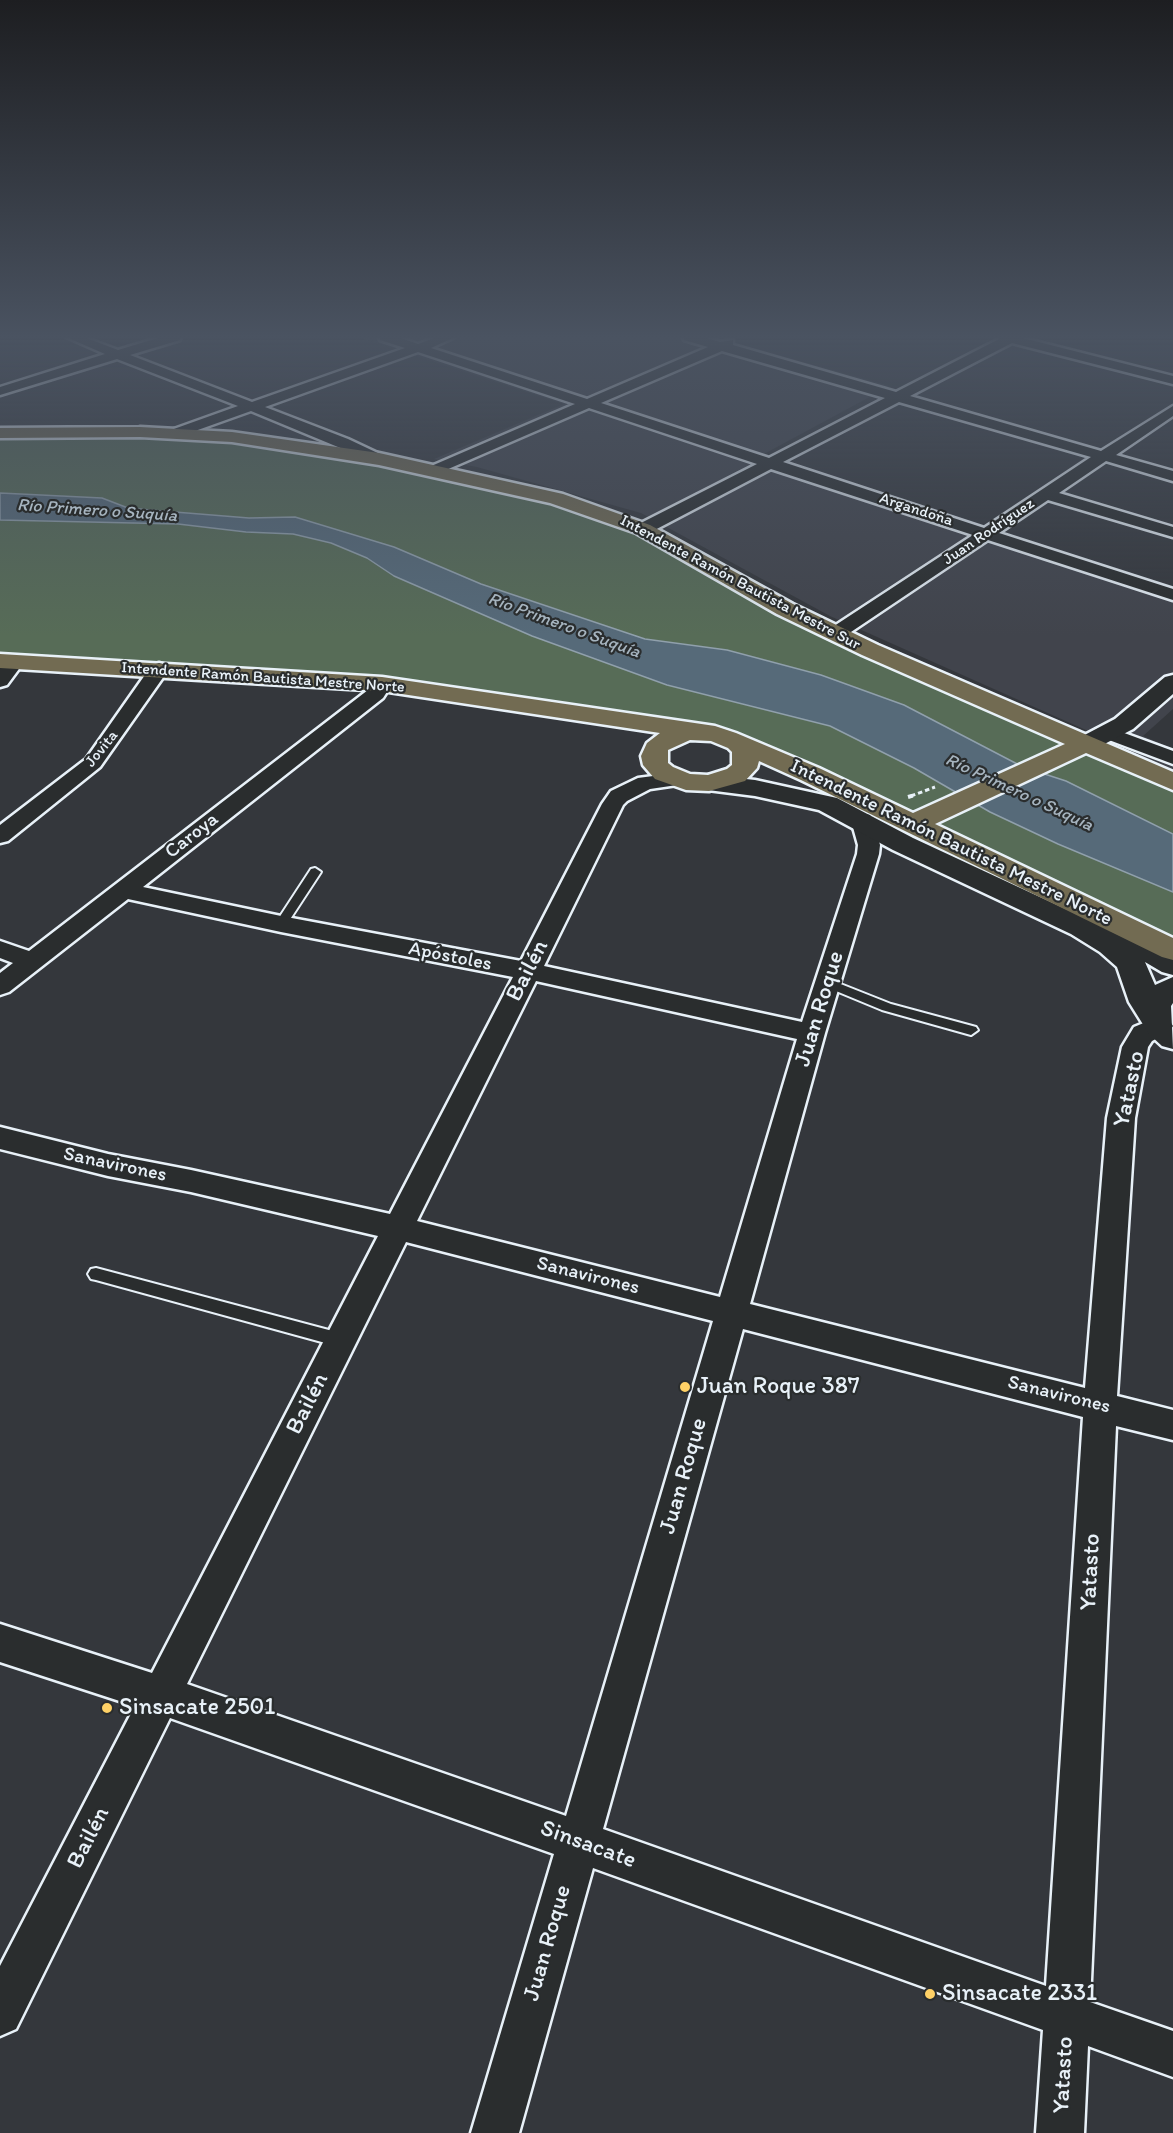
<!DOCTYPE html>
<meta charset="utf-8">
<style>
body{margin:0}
canvas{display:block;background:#34373c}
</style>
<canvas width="1173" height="2133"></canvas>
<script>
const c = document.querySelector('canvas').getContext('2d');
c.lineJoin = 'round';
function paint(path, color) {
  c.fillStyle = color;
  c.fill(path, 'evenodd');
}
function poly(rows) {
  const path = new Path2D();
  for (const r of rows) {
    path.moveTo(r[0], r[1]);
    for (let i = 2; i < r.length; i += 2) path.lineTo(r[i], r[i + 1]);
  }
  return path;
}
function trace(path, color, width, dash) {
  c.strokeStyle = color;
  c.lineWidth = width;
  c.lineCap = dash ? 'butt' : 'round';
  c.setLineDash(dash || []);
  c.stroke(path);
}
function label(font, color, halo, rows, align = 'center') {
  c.font = font + ' Itim,sans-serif';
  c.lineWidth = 4.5;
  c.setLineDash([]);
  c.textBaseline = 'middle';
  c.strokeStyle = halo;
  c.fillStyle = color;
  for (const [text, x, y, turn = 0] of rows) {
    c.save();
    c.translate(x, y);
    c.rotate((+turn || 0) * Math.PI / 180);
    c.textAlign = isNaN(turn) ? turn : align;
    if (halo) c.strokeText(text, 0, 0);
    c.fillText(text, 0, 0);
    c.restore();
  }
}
paint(poly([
 [358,337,714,337,890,386,762,455,1173,587,1173,709,1143,736,1173,749,1173,776,1095,734,830,616,641,513,477,467,434,459,564,404]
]), '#41444c');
paint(poly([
 [75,432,270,441,584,506,785,609,1173,782,1173,834,1066,781,1023,767,904,705,821,675,727,650,645,639,481,584,394,547,295,517,249,518,150,510,128,508,101,498,0,493,0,433],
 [0,520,178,524,246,532,293,534,331,543,367,558,394,576,532,636,667,685,830,726,914,768,990,812,1058,844,1158,884,1173,892,1173,950,736,743,382,684,0,661]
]), '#576c57');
const water = poly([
 [0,493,102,498,128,508,150,510,249,518,295,517,394,547,481,584,645,639,727,650,821,675,904,705,1023,767,1066,781,1173,834,1173,892,1058,844,990,812,914,768,830,726,667,685,532,636,394,576,367,558,331,543,293,534,246,532,178,524,0,520,0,493]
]);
paint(water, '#566a79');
trace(water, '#90a0ac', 1.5);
const lane = poly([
 [315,868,321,872,285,927,277,927,275,924,277,921,311,869,315,868],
 [828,979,891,1004,976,1027,978,1030,971,1035,882,1010,824,986,822,983,828,979],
 [96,1268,340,1333,346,1335,348,1340,346,1345,340,1347,96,1280,91,1279,88,1274,91,1269,96,1268]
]);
const street = poly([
 [66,337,84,337,118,350,161,337,181,337,180,340,130,355,252,402,405,348,380,340,379,337,398,337,418,344,437,337,455,337,431,348,587,399,708,347,684,340,683,337,703,337,720,342,733,340,733,345,896,392,999,339,998,337,1019,337,1173,376,1173,384,1012,343,910,396,1101,451,1173,406,1173,416,1116,455,1173,471,1173,481,1106,461,1059,493,1173,527,1173,537,1048,500,999,533,1173,589,1173,600,988,540,842,638,835,640,828,638,826,634,828,630,973,535,771,469,649,533,637,533,635,529,637,525,757,464,589,408,439,473,429,473,426,470,429,467,575,404,418,352,265,407,348,439,384,456,387,459,379,464,251,411,181,436,171,436,169,433,171,430,238,406,117,359,0,395,0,387,105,354,66,337],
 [722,351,885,398,769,458,601,403,722,351],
 [899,402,1091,457,984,528,783,462,899,402],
 [14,656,21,658,24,662,7,685,0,687,0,668,7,658,14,656],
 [159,663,166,665,169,669,100,767,8,841,0,843,0,825,86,759,152,665,159,663],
 [382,678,389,680,392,684,383,698,143,887,281,916,521,961,602,804,611,791,638,778,676,773,684,774,687,779,684,784,650,789,627,801,623,805,544,966,802,1022,857,854,858,845,851,820,854,815,862,813,870,815,873,820,880,845,879,854,825,1033,750,1304,1085,1388,1107,1118,1122,1047,1134,1027,1151,1020,1160,1017,1169,1020,1173,1026,1169,1032,1152,1041,1148,1047,1135,1118,1117,1396,1173,1410,1173,1440,1116,1426,1090,2002,1173,2031,1173,2077,1088,2046,1084,2133,1036,2133,1043,2030,593,1868,519,2133,471,2133,554,1854,170,1718,16,2029,0,2036,0,1966,135,1706,0,1662,0,1624,152,1673,378,1236,191,1192,108,1176,0,1149,0,1127,108,1154,191,1170,390,1214,513,977,281,932,128,899,9,992,0,995,0,973,13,963,0,958,0,941,29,951,368,690,375,680,382,678],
 [536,981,797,1039,720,1297,417,1221,536,981],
 [406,1242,713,1321,566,1816,187,1684,406,1242],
 [743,1329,1083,1417,1046,1986,603,1829,743,1329],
 [1108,727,1173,751,1173,764,1101,737,1098,733,1101,729,1108,727]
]);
const secondary = poly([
 [1173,675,1173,694,1133,729,1095,749,1086,752,1077,749,1073,744,1077,739,1115,719,1165,677,1173,675],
 [709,775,755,780,837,798,913,838,1100,925,1112,920,1123,923,1173,952,1173,975,1162,972,1145,962,1155,985,1173,977,1173,1003,1171,1006,1173,1049,1162,1046,1149,1034,1129,1002,1117,967,1100,952,1071,934,893,850,819,810,755,796,700,789,696,783,700,777,709,775]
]);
const primary = poly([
 [140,427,232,432,379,453,563,494,650,525,793,604,878,645,1173,772,1173,790,1086,753,935,824,1173,938,1173,960,1162,957,801,780,759,761,757,768,745,781,709,791,686,790,655,779,643,765,641,756,647,743,660,733,382,691,0,668,0,654,382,677,715,726,736,733,819,768,913,813,1065,744,862,655,777,614,636,533,550,503,379,465,232,442,140,437,0,438,0,428,140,427],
 [690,740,711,741,728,748,732,752,732,765,727,769,708,775,690,774,673,767,668,763,668,750,690,740]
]);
trace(lane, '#e8f1f8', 4);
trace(street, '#e8f1f8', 5);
trace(secondary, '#e8f1f8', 5);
trace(primary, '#e8f1f8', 5);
trace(poly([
 [911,796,935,787]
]), '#e8f1f8', 3, [4.5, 3]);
trace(poly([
 [908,797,915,795]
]), '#e8f1f8', 4, [5, 4.5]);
paint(lane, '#2a2d2e');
paint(street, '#2a2d2e');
paint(secondary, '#2a2d2e');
paint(primary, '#726b52');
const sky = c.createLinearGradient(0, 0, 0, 636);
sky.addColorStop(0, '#1d1e21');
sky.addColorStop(0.53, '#4a5361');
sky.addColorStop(1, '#4a536100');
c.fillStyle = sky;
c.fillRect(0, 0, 1173, 636);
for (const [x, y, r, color] of [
 [685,1387,6,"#ffd166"],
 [107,1708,6,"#ffd166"],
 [930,1994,6,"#ffd166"]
]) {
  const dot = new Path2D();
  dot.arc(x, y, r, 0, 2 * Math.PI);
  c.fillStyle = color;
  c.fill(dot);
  trace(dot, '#2a2d2e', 2);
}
label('16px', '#e8f1f8', '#2a2d2e', [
 ["Argandoña",916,510,18],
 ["Juan Rodríguez",989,532,-34],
 ["Intendente Ramón Bautista Mestre Sur",740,583,28],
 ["Intendente Ramón Bautista Mestre Norte",263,678,4],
 ["Jovita",102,749,-51]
]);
label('italic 18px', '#a6b4bf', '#2a2d2e', [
 ["Río Primero o Suquía",97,511,4],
 ["Río Primero o Suquía",564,626,20],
 ["Río Primero o Suquía",1019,793,25]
]);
label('20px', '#e8f1f8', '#2a2d2e', [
 ["Caroya",192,836,-38],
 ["Intendente Ramón Bautista Mestre Norte",951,843,26],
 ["Apóstoles",450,957,11],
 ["Sanavirones",115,1165,12],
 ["Sanavirones",588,1276,14],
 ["Sanavirones",1059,1395,14]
]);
label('24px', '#e8f1f8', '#2a2d2e', [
 ["Bailén",528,971,-63],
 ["Juan Roque",820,1009,-73],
 ["Yatasto",1130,1089,-78],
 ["Bailén",308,1404,-63],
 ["Juan Roque",684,1476,-74],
 ["Yatasto",1091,1572,-87],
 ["Bailén",89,1838,-63],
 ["Sinsacate",588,1845,20],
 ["Juan Roque",548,1943,-74],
 ["Yatasto",1064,2075,-87]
]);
label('24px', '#e8f1f8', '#2a2d2e', [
 ["Juan Roque 387",697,1387],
 ["Sinsacate 2501",119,1708],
 ["Sinsacate 2331",942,1994]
], 'left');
</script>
